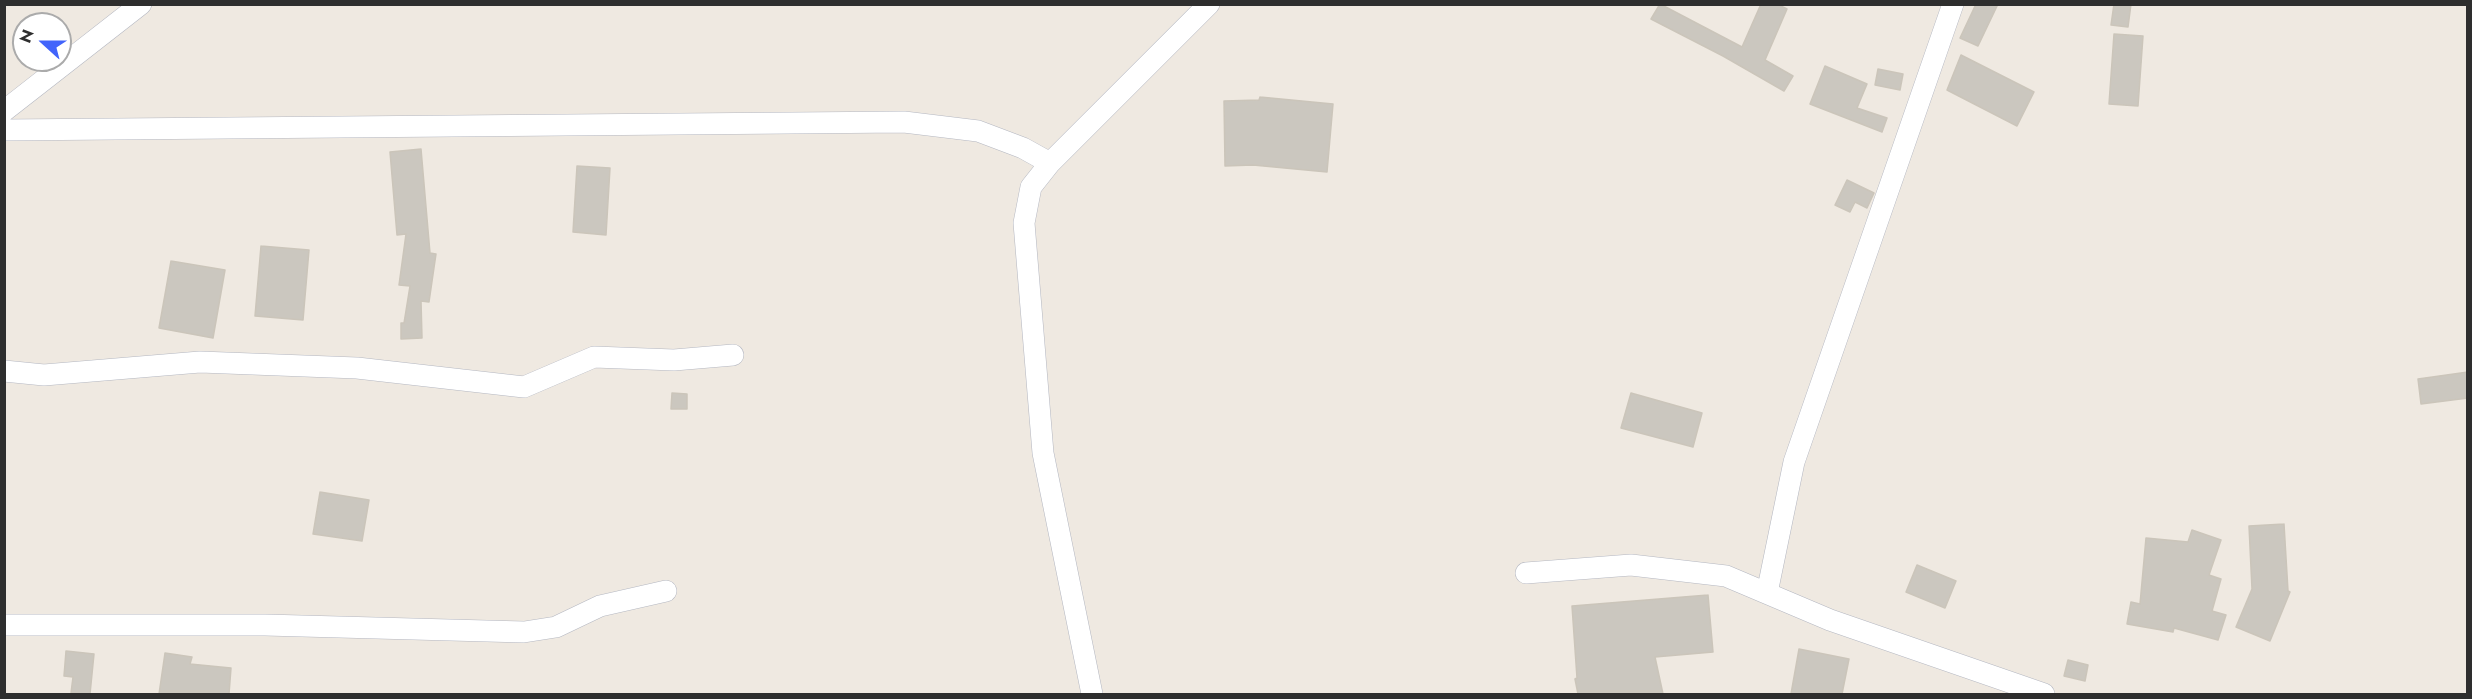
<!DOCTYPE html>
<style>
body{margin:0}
#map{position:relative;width:2472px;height:699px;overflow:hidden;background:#efe9e1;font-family:Jost,sans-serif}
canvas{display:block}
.frame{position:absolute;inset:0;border:6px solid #2e2e2e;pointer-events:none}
.north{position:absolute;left:12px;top:12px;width:60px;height:60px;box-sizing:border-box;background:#fff;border:2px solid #ababab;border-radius:50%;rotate:291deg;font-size:16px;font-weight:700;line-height:24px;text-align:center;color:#2e2e2e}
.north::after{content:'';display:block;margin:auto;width:21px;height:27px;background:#4264fb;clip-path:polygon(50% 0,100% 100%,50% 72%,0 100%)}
</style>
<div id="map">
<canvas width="2472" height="699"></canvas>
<div class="frame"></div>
<div class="north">N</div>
</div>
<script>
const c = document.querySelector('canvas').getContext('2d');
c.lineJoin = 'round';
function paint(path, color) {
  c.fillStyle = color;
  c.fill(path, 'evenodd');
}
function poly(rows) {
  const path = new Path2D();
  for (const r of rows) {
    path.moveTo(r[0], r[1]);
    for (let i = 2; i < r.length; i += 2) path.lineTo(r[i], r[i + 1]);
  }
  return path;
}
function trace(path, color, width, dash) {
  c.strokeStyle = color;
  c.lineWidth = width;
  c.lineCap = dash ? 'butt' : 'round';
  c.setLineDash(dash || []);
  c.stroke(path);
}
const building = poly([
 [1660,4,1742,47,1761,4,1777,4,1787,9,1765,60,1793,76,1784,91,1723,56,1651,19,1660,4],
 [1976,4,1998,4,1978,46,1960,38,1976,4],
 [2114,4,2131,4,2128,27,2111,25,2114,4],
 [2114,34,2143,36,2138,106,2109,104,2114,34],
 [1961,55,2034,92,2017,126,1947,90,1961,55],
 [1825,66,1867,84,1857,108,1887,118,1882,132,1810,104,1825,66],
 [1878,69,1903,74,1900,90,1875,85,1878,69],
 [1260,97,1333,104,1327,172,1253,165,1225,166,1224,101,1259,100,1260,97],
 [421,149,430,253,436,254,429,302,421,301,422,338,401,339,401,323,404,323,410,286,399,285,406,234,397,235,390,152,421,149],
 [577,166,610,168,606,235,573,232,577,166],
 [1847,180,1874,193,1867,208,1855,202,1850,212,1835,205,1847,180],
 [261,246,309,250,303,320,255,316,261,246],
 [171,261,225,270,213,338,159,328,171,261],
 [2468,372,2468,398,2421,404,2418,379,2468,372],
 [672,393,687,394,687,409,671,409,672,393],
 [1631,393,1702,413,1693,447,1621,428,1631,393],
 [320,492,369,500,362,541,313,534,320,492],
 [2284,524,2288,591,2290,592,2270,641,2236,627,2252,589,2249,526,2284,524],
 [2192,530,2221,540,2209,575,2221,579,2212,611,2226,615,2218,640,2174,628,2173,632,2127,624,2131,602,2140,604,2146,538,2188,542,2192,530],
 [1917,565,1956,581,1945,608,1906,592,1917,565],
 [1708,595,1713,652,1655,657,1663,694,1578,694,1575,679,1577,678,1572,606,1708,595],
 [1799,649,1849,659,1842,694,1791,694,1799,649],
 [66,651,94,654,90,694,71,693,73,677,64,676,66,651],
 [165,653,192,657,190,664,231,668,229,694,159,694,165,653],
 [2068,660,2088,665,2085,681,2064,676,2068,660]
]);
paint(building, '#cbc7bf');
trace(building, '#cbc5ba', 1.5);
const minor = poly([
 [4,111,141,4],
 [4,130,904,122,978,131,1023,148,1050,163],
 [4,371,44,375,200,362,357,368,524,387,594,357,674,360,733,355],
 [1526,573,1631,565,1726,576,1830,620,2044,694],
 [1767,593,1794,462,1953,4],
 [4,625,265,625,524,632,556,627,600,606,666,591],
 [1092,694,1043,453,1024,223,1031,187,1050,163,1209,4]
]);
trace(minor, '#b4b7c1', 22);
trace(minor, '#fff', 21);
</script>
